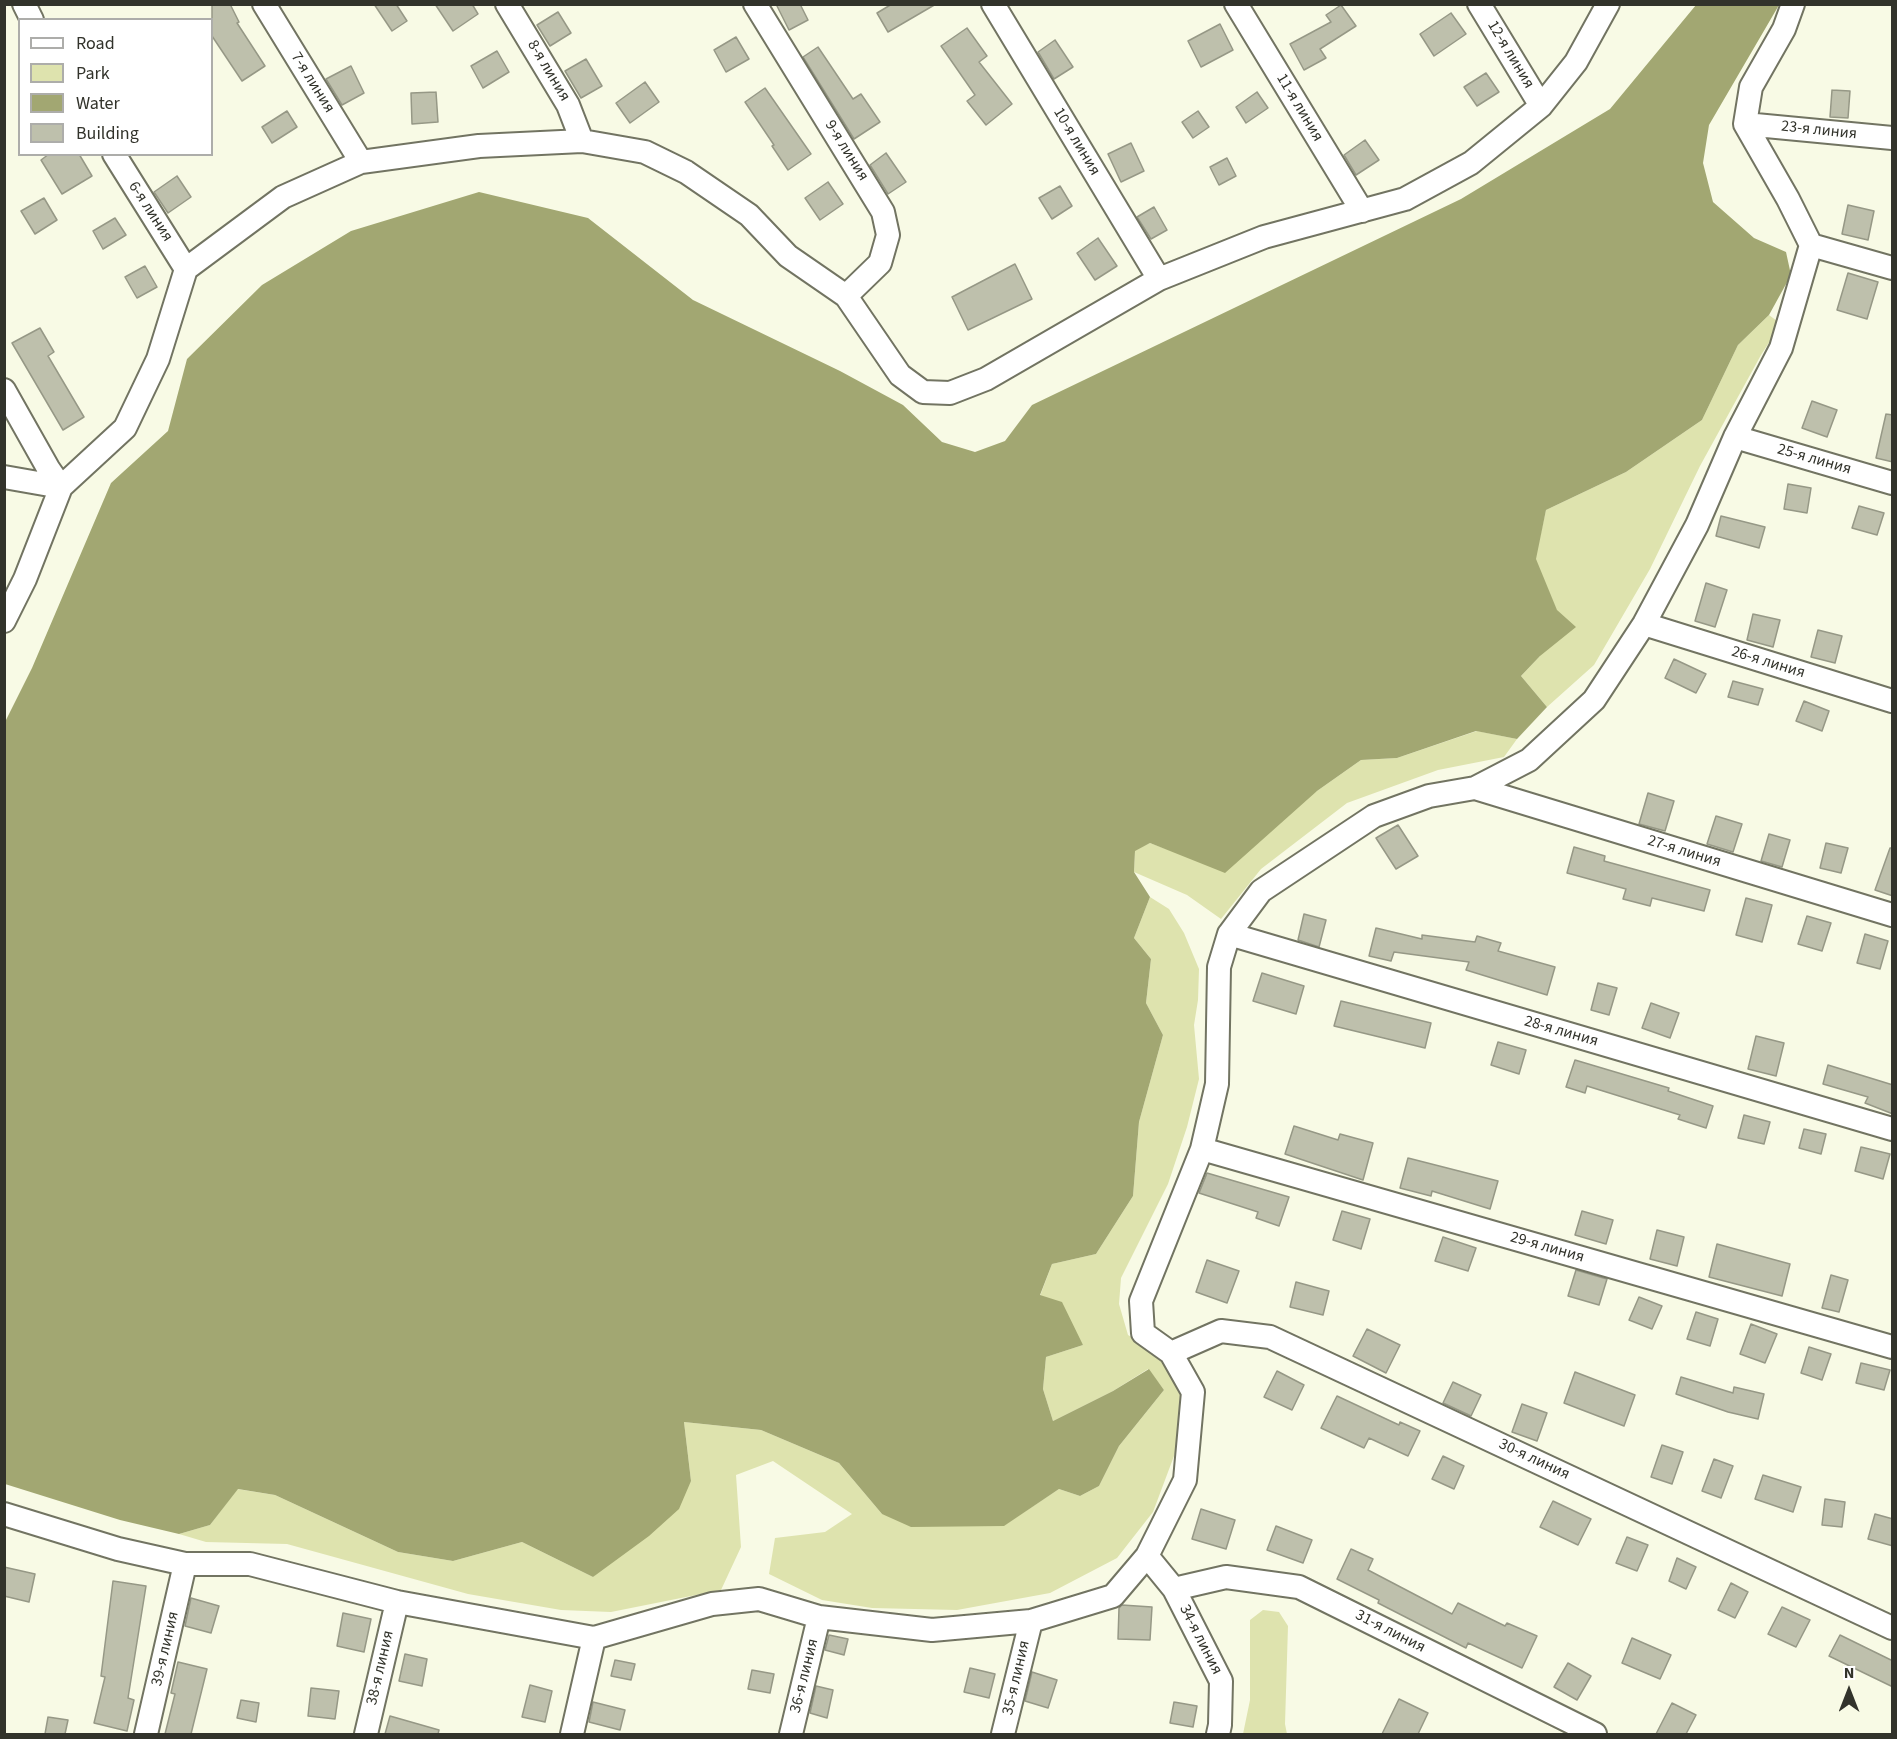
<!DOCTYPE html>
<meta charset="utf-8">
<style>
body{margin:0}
#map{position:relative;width:1897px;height:1739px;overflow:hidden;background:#f8fae5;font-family:"Source Sans 3",sans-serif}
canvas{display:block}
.frame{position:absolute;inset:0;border:6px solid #32332b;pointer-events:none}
.legend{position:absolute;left:18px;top:18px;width:195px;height:138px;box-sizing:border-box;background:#fff;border:2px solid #adadaa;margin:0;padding:8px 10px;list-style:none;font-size:18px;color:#32332b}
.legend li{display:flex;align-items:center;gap:12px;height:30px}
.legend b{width:30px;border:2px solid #adadaa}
.north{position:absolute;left:1819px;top:1661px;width:60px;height:60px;-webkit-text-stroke:4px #fff;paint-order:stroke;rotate:0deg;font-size:16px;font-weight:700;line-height:24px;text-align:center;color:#32332b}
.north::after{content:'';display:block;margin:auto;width:21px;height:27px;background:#32332b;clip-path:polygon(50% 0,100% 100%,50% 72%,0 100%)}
</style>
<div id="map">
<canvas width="1897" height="1739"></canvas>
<div class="frame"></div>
<ul class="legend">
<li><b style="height:8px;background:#fff"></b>Road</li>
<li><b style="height:16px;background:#dee3ae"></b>Park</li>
<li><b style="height:16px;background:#a2a772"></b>Water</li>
<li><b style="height:16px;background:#bec0ac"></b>Building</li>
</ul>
<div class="north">N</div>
</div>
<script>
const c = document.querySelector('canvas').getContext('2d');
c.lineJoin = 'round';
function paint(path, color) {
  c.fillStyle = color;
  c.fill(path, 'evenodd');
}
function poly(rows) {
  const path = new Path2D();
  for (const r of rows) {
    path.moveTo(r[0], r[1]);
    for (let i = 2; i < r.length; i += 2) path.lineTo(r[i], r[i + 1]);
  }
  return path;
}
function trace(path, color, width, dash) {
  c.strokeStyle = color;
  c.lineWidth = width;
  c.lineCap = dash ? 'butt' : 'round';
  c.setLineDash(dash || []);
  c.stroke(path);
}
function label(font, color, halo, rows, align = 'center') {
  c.font = font + ' "Source Sans 3",sans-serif';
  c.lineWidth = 6;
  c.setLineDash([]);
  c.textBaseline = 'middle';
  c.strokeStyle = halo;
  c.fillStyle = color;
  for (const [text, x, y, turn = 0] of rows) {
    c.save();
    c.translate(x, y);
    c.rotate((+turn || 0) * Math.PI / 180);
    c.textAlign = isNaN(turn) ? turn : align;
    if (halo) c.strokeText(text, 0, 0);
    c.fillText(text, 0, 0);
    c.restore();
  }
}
paint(poly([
 [1769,315,1781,324,1761,355,1700,466,1650,569,1594,665,1547,707,1521,676,1540,656,1557,611,1535,559,1546,510,1626,472,1702,420,1738,345],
 [1477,731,1517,739,1504,757,1438,770,1347,803,1261,869,1221,919,1187,895,1134,872,1135,850,1150,843,1166,849,1317,791,1361,760,1397,758],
 [1150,897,1169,909,1184,933,1199,969,1198,1000,1194,1025,1199,1079,1187,1127,1168,1184,1121,1278,1119,1304,1128,1335,1157,1353,1172,1368,1183,1397,1177,1448,1153,1512,1117,1558,1050,1593,957,1610,872,1608,822,1600,769,1574,775,1538,825,1532,852,1514,773,1461,736,1475,741,1547,721,1590,611,1612,561,1610,468,1594,287,1544,206,1542,179,1534,210,1525,237,1489,275,1495,398,1552,453,1561,522,1542,593,1577,691,1481,684,1422,761,1430,839,1463,882,1514,1003,1526,1059,1489,1080,1496,1099,1486,1119,1446,1164,1390,1148,1369,1113,1391,1053,1421,1043,1389,1046,1357,1083,1345,1040,1296,1052,1264,1096,1254,1133,1196,1139,1122,1163,1035,1146,1003,1151,959,1134,938],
 [1263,1610,1279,1612,1288,1626,1285,1724,1287,1734,1243,1734,1250,1700,1250,1620]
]), '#dee3ae');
paint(poly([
 [1696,5,1779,5,1709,125,1703,163,1713,202,1754,238,1786,252,1791,275,1769,315,1738,345,1702,420,1626,472,1546,510,1536,559,1557,610,1576,627,1540,656,1521,676,1547,707,1517,739,1476,731,1397,758,1361,760,1317,791,1225,873,1150,843,1135,851,1134,872,1150,897,1134,938,1151,959,1146,1003,1163,1035,1139,1122,1133,1196,1096,1254,1052,1264,1040,1295,1062,1302,1083,1345,1046,1357,1043,1389,1053,1421,1113,1391,1149,1369,1164,1390,1119,1446,1099,1486,1080,1496,1059,1489,1004,1526,911,1527,882,1514,839,1463,761,1430,684,1422,691,1481,679,1509,649,1536,593,1577,522,1542,453,1561,398,1552,275,1495,238,1489,210,1525,179,1534,120,1520,5,1484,4,724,32,668,111,483,168,431,187,359,262,285,351,231,479,192,588,218,693,300,840,371,903,405,942,442,975,452,1005,441,1032,405,1461,199,1610,109]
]), '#a2a772');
const building = poly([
 [212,4,230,4,239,22,237,23,265,66,242,81,212,36,212,4],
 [374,4,396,4,407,21,392,31,374,4],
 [435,4,472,4,478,14,453,31,435,4],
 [776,4,800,4,808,20,789,30,776,4],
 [892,4,936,4,888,32,877,13,892,4],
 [1341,5,1356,26,1320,49,1326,58,1304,70,1290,44,1331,22,1326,15,1341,5],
 [558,12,571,33,550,46,537,25,558,12],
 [1451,13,1466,34,1434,56,1420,34,1451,13],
 [1220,24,1233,50,1201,67,1188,41,1220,24],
 [967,28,987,56,979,62,1012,104,986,125,967,101,975,95,941,46,967,28],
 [736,37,749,59,726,72,714,50,736,37],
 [1055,40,1073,67,1054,79,1038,52,1055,40],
 [818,47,853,99,861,94,880,122,854,139,803,57,818,47],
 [497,51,509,72,483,88,471,66,497,51],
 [586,59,602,86,581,98,565,71,586,59],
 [351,66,364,93,342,105,326,79,351,66],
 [1486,73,1499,92,1477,106,1464,87,1486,73],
 [645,82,659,102,630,123,616,103,645,82],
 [765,88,811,154,788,170,772,146,774,145,745,102,765,88],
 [1832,90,1850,91,1848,118,1830,117,1832,90],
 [436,92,438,122,412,124,411,93,436,92],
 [1257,92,1268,108,1246,123,1236,107,1257,92],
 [287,111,297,127,272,143,262,127,287,111],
 [1198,111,1209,127,1193,138,1182,122,1198,111],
 [1365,140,1379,160,1356,175,1344,155,1365,140],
 [1131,143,1144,171,1121,182,1108,154,1131,143],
 [886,153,906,182,888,194,870,165,886,153],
 [49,154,79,154,92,176,62,194,41,160,49,154],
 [1227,158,1236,176,1219,185,1210,167,1227,158],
 [177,176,191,197,168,213,154,192,177,176],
 [828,182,843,204,820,220,805,198,828,182],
 [1060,186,1072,206,1052,219,1039,198,1060,186],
 [44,198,57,220,35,234,21,211,44,198],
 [1848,205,1874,211,1868,240,1842,234,1848,205],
 [1154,207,1167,230,1151,239,1137,217,1154,207],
 [115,218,126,235,103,249,93,231,115,218],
 [1098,238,1117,266,1095,280,1077,253,1098,238],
 [1015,264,1032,299,968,330,952,297,1015,264],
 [145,266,157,287,137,298,125,277,145,266],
 [1848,273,1878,282,1867,319,1837,310,1848,273],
 [40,328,54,352,48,356,84,417,63,430,12,343,40,328],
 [1812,401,1837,410,1827,437,1802,428,1812,401],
 [1886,414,1893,415,1893,462,1876,458,1886,414],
 [1788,484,1811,488,1807,513,1784,509,1788,484],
 [1859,506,1884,513,1877,535,1852,528,1859,506],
 [1721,516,1765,527,1759,548,1716,536,1721,516],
 [1706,583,1727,590,1715,627,1695,621,1706,583],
 [1753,614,1780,620,1773,647,1747,640,1753,614],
 [1818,630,1842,636,1835,663,1811,657,1818,630],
 [1674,659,1706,674,1696,693,1665,678,1674,659],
 [1733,681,1763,689,1758,705,1728,697,1733,681],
 [1804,701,1829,711,1822,731,1796,721,1804,701],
 [1648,793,1674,801,1665,831,1639,824,1648,793],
 [1716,816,1742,824,1733,852,1707,844,1716,816],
 [1398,825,1418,856,1396,869,1376,838,1398,825],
 [1769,834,1790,840,1782,867,1761,861,1769,834],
 [1826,843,1848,848,1841,873,1820,868,1826,843],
 [1574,847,1605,856,1604,861,1710,890,1704,911,1652,898,1650,906,1623,899,1626,889,1567,873,1574,847],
 [1890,848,1893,848,1893,896,1875,890,1890,848],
 [1746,898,1772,905,1762,942,1736,935,1746,898],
 [1304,914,1326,920,1319,947,1298,940,1304,914],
 [1807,916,1831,923,1822,951,1798,944,1807,916],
 [1376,928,1422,939,1422,935,1475,942,1477,936,1501,943,1498,951,1555,967,1547,995,1466,970,1469,962,1394,952,1391,961,1369,956,1376,928],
 [1865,934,1888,941,1880,969,1857,963,1865,934],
 [1262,973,1304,986,1296,1014,1253,1001,1262,973],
 [1598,983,1617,988,1609,1015,1591,1010,1598,983],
 [1341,1001,1431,1023,1425,1048,1334,1026,1341,1001],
 [1651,1003,1679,1013,1670,1038,1642,1028,1651,1003],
 [1756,1036,1784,1043,1776,1076,1748,1069,1756,1036],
 [1498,1042,1526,1050,1519,1074,1491,1065,1498,1042],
 [1575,1060,1669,1088,1668,1091,1713,1106,1706,1128,1678,1119,1680,1115,1587,1086,1585,1093,1566,1087,1575,1060],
 [1828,1065,1893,1085,1893,1114,1865,1103,1868,1097,1823,1084,1828,1065],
 [1744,1115,1770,1122,1764,1144,1738,1138,1744,1115],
 [1294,1126,1338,1140,1340,1134,1373,1143,1363,1180,1285,1154,1294,1126],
 [1804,1129,1826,1134,1821,1154,1799,1148,1804,1129],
 [1861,1147,1890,1154,1883,1179,1855,1171,1861,1147],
 [1408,1158,1498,1181,1490,1209,1432,1191,1431,1196,1400,1188,1408,1158],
 [1207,1173,1289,1197,1279,1226,1256,1218,1258,1212,1199,1193,1207,1173],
 [1342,1211,1370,1219,1361,1249,1333,1240,1342,1211],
 [1582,1211,1613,1220,1606,1244,1575,1235,1582,1211],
 [1657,1230,1684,1237,1677,1266,1650,1259,1657,1230],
 [1443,1237,1476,1248,1468,1271,1435,1261,1443,1237],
 [1717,1244,1790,1264,1782,1296,1709,1277,1717,1244],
 [1207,1260,1239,1271,1227,1303,1196,1292,1207,1260],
 [1576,1270,1607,1279,1599,1305,1568,1296,1576,1270],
 [1831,1275,1848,1280,1839,1312,1822,1308,1831,1275],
 [1296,1282,1329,1291,1323,1315,1290,1307,1296,1282],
 [1639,1297,1662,1306,1652,1329,1629,1320,1639,1297],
 [1696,1312,1718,1319,1710,1346,1687,1339,1696,1312],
 [1751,1324,1777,1334,1765,1363,1740,1354,1751,1324],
 [1367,1329,1400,1345,1386,1373,1353,1356,1367,1329],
 [1809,1347,1831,1354,1822,1380,1801,1373,1809,1347],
 [1861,1363,1890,1370,1884,1390,1856,1383,1861,1363],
 [1277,1371,1304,1385,1292,1410,1264,1397,1277,1371],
 [1575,1372,1635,1395,1624,1426,1564,1403,1575,1372],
 [1681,1377,1733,1393,1734,1387,1764,1394,1758,1419,1728,1412,1676,1394,1681,1377],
 [1453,1382,1481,1395,1471,1416,1443,1403,1453,1382],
 [1337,1396,1399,1425,1400,1422,1420,1431,1408,1456,1369,1438,1364,1448,1321,1428,1337,1396],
 [1522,1404,1547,1413,1537,1441,1512,1432,1522,1404],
 [1662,1445,1683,1452,1672,1484,1651,1477,1662,1445],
 [1443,1456,1464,1466,1454,1489,1432,1479,1443,1456],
 [1714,1459,1733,1466,1721,1498,1702,1491,1714,1459],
 [1763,1475,1801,1487,1793,1512,1755,1499,1763,1475],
 [1825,1499,1845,1502,1842,1527,1822,1525,1825,1499],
 [1553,1501,1591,1519,1578,1545,1540,1527,1553,1501],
 [1201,1509,1235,1520,1226,1549,1192,1539,1201,1509],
 [1875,1514,1893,1519,1893,1546,1868,1539,1875,1514],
 [1276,1526,1312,1540,1303,1563,1267,1550,1276,1526],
 [1627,1537,1648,1545,1637,1571,1616,1563,1627,1537],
 [1351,1549,1373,1559,1368,1570,1452,1614,1458,1603,1505,1626,1507,1623,1537,1636,1522,1668,1468,1643,1466,1648,1378,1603,1379,1600,1337,1579,1351,1549],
 [1677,1558,1696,1567,1686,1589,1669,1581,1677,1558],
 [4,1567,35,1574,29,1602,4,1596,4,1567],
 [113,1581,146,1586,128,1698,134,1700,127,1731,94,1723,105,1677,101,1676,113,1581],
 [1731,1583,1748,1592,1735,1618,1718,1610,1731,1583],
 [191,1598,219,1606,211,1633,185,1626,191,1598],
 [1122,1605,1152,1607,1150,1640,1118,1639,1119,1608,1122,1605],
 [1782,1607,1810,1620,1796,1647,1768,1634,1782,1607],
 [343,1613,371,1619,364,1652,337,1646,343,1613],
 [829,1635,848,1639,844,1655,825,1650,829,1635],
 [1840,1635,1893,1661,1893,1687,1829,1656,1840,1635],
 [1632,1638,1671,1655,1660,1679,1622,1663,1632,1638],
 [405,1654,427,1659,422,1686,399,1681,405,1654],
 [615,1660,635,1664,631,1680,611,1676,615,1660],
 [178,1662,207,1669,191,1734,165,1734,175,1694,171,1693,178,1662],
 [1568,1663,1591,1676,1577,1700,1554,1687,1568,1663],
 [970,1668,995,1674,989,1698,964,1692,970,1668],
 [752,1670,774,1674,770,1693,748,1689,752,1670],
 [1032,1672,1057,1680,1048,1708,1025,1701,1032,1672],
 [530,1685,552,1691,545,1722,522,1717,530,1685],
 [816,1686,833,1690,827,1718,810,1713,816,1686],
 [311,1688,339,1691,335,1719,308,1716,311,1688],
 [1399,1699,1428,1713,1418,1734,1382,1734,1399,1699],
 [241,1700,259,1703,256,1722,237,1718,241,1700],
 [593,1702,625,1710,620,1730,589,1722,593,1702],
 [1174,1702,1197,1706,1193,1727,1170,1723,1174,1702],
 [1672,1703,1696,1715,1686,1734,1656,1734,1672,1703],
 [390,1716,439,1730,438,1734,385,1734,390,1716],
 [48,1717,68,1720,65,1734,45,1734,48,1717]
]);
paint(building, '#bec0ac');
trace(building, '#969886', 1.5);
const street = poly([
 [24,4,32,20],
 [264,4,361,162],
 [507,4,568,105,582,141],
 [755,4,883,212,888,235,880,263,846,296],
 [993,4,1159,279],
 [1236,4,1362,211],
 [1479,4,1541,106],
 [1745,124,1892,138],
 [114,154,186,269],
 [1811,245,1892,268],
 [4,390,48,468,61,487],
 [1735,437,1892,483],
 [4,477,61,487],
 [4,621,25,579,61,487,125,428,158,359,186,269,283,197,361,162,479,146,582,141,645,152,686,172,749,215,788,256,846,296,900,375,923,392,950,393,986,379,1159,279,1264,237,1405,199,1471,163,1541,106,1576,62,1608,4],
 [1644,624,1892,701],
 [1475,788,1892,915],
 [1229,934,1892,1129],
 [1202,1149,1892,1347],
 [1171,1353,1221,1331,1270,1337,1892,1628],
 [4,1514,118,1549,185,1564,250,1564,397,1602,594,1638,712,1604,759,1599,819,1617,932,1630,1031,1621,1113,1596,1147,1556,1185,1480,1193,1392,1171,1353,1143,1333,1141,1301,1202,1149,1217,1084,1219,967,1229,934,1261,891,1374,816,1429,796,1475,788,1529,760,1594,700,1644,624,1697,525,1735,437,1781,348,1811,245,1788,199,1745,124,1751,87,1784,29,1793,4],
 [1147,1556,1174,1589,1221,1681,1220,1725,1218,1734],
 [1174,1589,1226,1577,1299,1587,1595,1734],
 [146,1734,185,1564],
 [366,1734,397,1602],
 [572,1734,594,1638],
 [791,1734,819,1617],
 [1003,1734,1031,1621]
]);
trace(street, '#727462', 26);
trace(street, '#fff', 22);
label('16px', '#32332b', '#fff', [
 ["12-я линия",1510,55,59],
 ["8-я линия",548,71,59],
 ["7-я линия",312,83,58],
 ["11-я линия",1299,108,59],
 ["23-я линия",1819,131,6],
 ["10-я линия",1076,142,59],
 ["9-я линия",846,151,58],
 ["6-я линия",150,212,57],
 ["25-я линия",1814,460,16],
 ["26-я линия",1768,663,17],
 ["27-я линия",1684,852,17],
 ["28-я линия",1561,1032,16],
 ["29-я линия",1547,1248,16],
 ["30-я линия",1534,1460,25],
 ["31-я линия",1390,1632,27],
 ["34-я линия",1200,1640,63],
 ["39-я линия",166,1649,-77],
 ["38-я линия",381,1668,-77],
 ["36-я линия",805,1676,-76],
 ["35-я линия",1017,1678,-77]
]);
</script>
